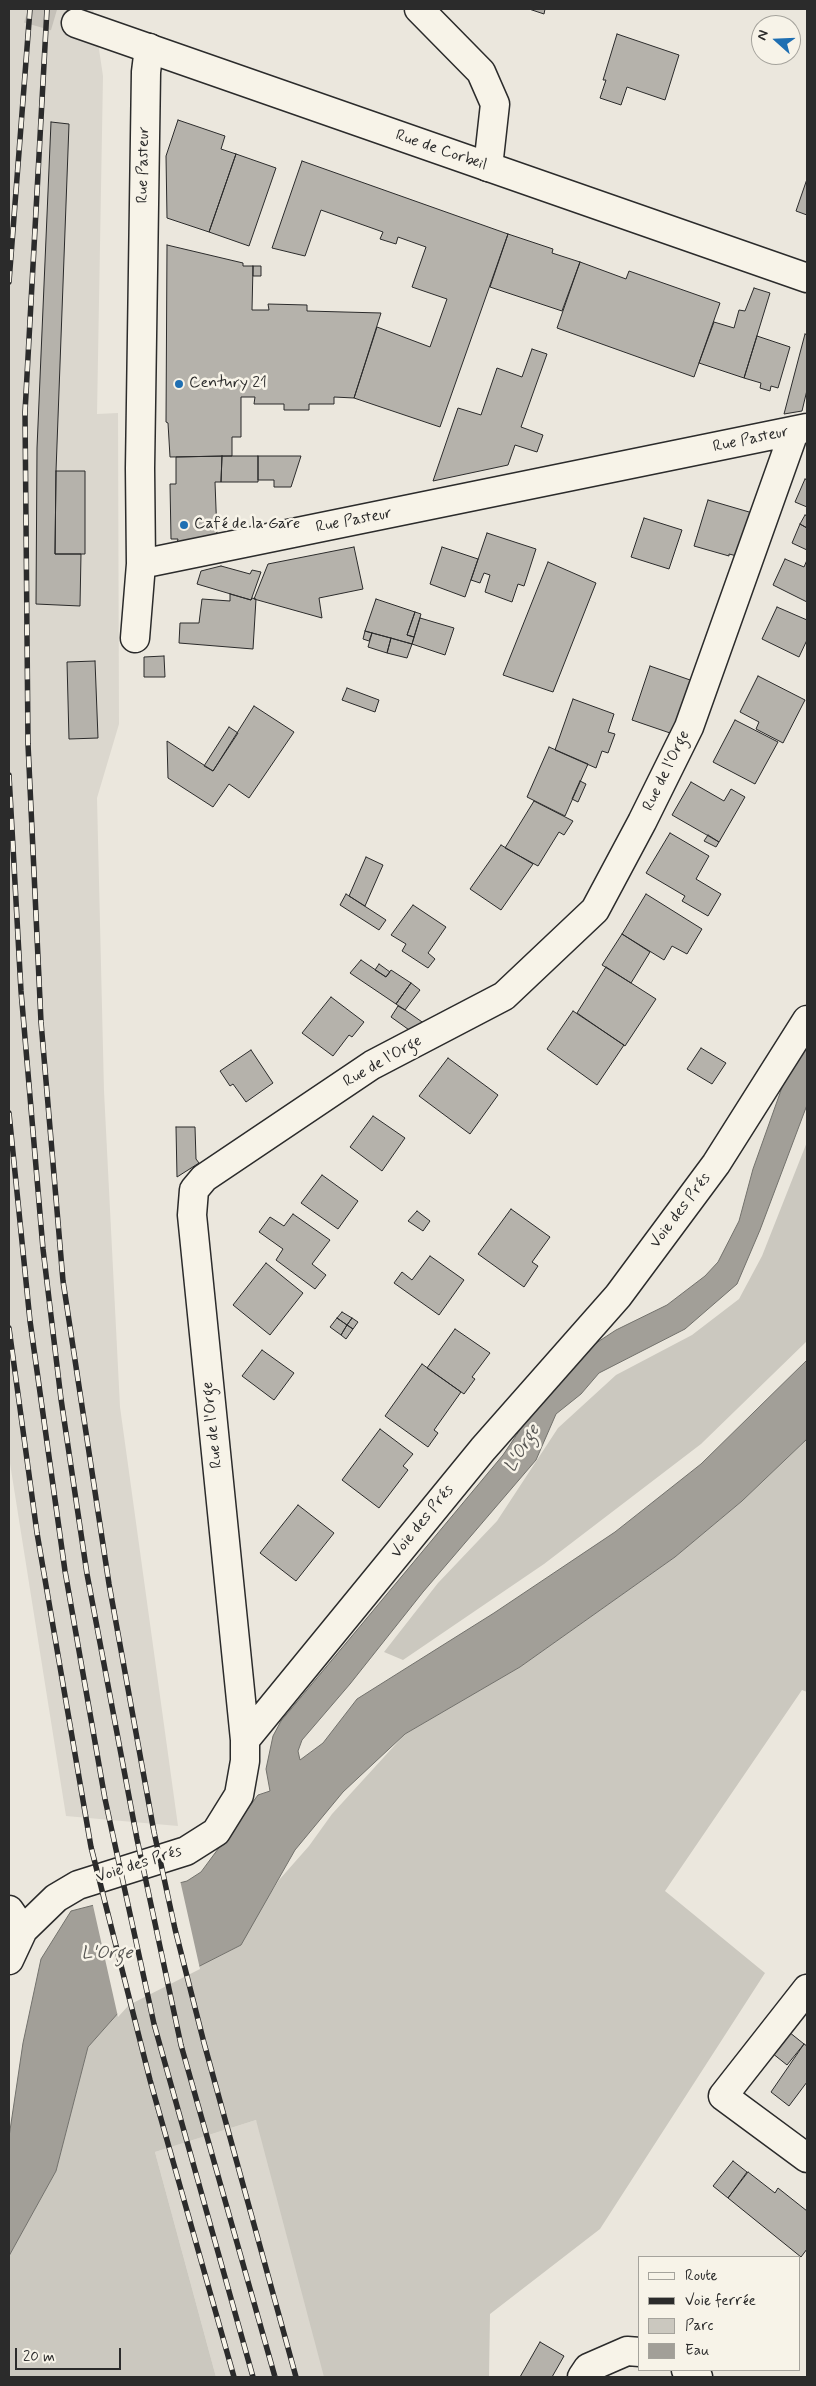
<!DOCTYPE html>
<meta charset="utf-8">
<style>
body{margin:0}
#map{position:relative;width:816px;height:2386px;overflow:hidden;background:#ebe7dd;font-family:Mynerve,sans-serif}
canvas{display:block}
.frame{position:absolute;inset:0;border:10px solid #2b2b2b;pointer-events:none}
.legend{position:absolute;left:638px;top:2256px;width:162px;height:115px;box-sizing:border-box;background:#f7f3e8;border:1px solid #a5a39c;margin:0;padding:6px 9px;list-style:none;font-size:15px;color:#2b2b2b}
.legend li{display:flex;align-items:center;gap:10px;height:25px}
.legend b{width:25px;border:1px solid #a5a39c}
.north{position:absolute;left:751px;top:15px;width:50px;height:50px;box-sizing:border-box;background:#f7f3e8;border:1px solid #a5a39c;border-radius:50%;rotate:290deg;font-size:14px;font-weight:700;line-height:20px;text-align:center;color:#2b2b2b}
.north::after{content:'';display:block;margin:auto;width:18px;height:22px;background:#1f6fb2;clip-path:polygon(50% 0,100% 100%,50% 72%,0 100%)}
.scale{position:absolute;left:15px;top:2348px;width:106px;height:22px;box-sizing:border-box;border:2px solid #2b2b2b;border-top:0;padding-left:6px;font-size:15px;line-height:18px;white-space:nowrap;color:#2b2b2b;-webkit-text-stroke:4px #f7f3e8;paint-order:stroke}
</style>
<div id="map">
<canvas width="816" height="2386"></canvas>
<div class="frame"></div>
<ul class="legend">
<li><b style="height:6px;background:#f7f3e8"></b>Route</li>
<li><b style="height:6px;background:#2b2b2b"></b>Voie ferrée</li>
<li><b style="height:14px;background:#cbc8bf"></b>Parc</li>
<li><b style="height:14px;background:#a29f98"></b>Eau</li>
</ul>
<div class="north">N</div>
<div class="scale">20 m</div>
</div>
<script>
const c = document.querySelector('canvas').getContext('2d');
c.lineJoin = 'round';
function paint(path, color) {
  c.fillStyle = color;
  c.fill(path, 'evenodd');
}
function poly(rows) {
  const path = new Path2D();
  for (const r of rows) {
    path.moveTo(r[0], r[1]);
    for (let i = 2; i < r.length; i += 2) path.lineTo(r[i], r[i + 1]);
  }
  return path;
}
function trace(path, color, width, dash) {
  c.strokeStyle = color;
  c.lineWidth = width;
  c.lineCap = dash ? 'butt' : 'round';
  c.setLineDash(dash || []);
  c.stroke(path);
}
function label(font, color, halo, rows, align = 'center') {
  c.font = font + ' Mynerve,sans-serif';
  c.lineWidth = 5;
  c.setLineDash([]);
  c.textBaseline = 'middle';
  c.strokeStyle = halo;
  c.fillStyle = color;
  for (const [text, x, y, turn = 0] of rows) {
    c.save();
    c.translate(x, y);
    c.rotate((+turn || 0) * Math.PI / 180);
    c.textAlign = isNaN(turn) ? turn : align;
    if (halo) c.strokeText(text, 0, 0);
    c.fillText(text, 0, 0);
    c.restore();
  }
}
paint(poly([
 [9,9,93,9,103,76,97,414,118,413,119,724,97,798,104,1091,120,1407,178,1826,66,1816,9,1457],
 [256,2120,377,2377,216,2377,155,2152]
]), '#dbd7ce');
paint(poly([
 [807,1142,807,1341,701,1444,544,1564,403,1660,384,1652,438,1583,497,1521,558,1428,616,1375,692,1335,739,1299,762,1256],
 [807,1439,807,1692,802,1690,665,1891,765,1973,600,2229,490,2314,489,2377,324,2377,256,2120,155,2152,216,2377,9,2377,9,2256,56,2171,88,2047,127,2003,241,1945,255,1917,279,1880,309,1846,332,1814,405,1734,520,1667,675,1557,742,1501]
]), '#cbc8bf');
const water = poly([
 [807,1041,807,1105,760,1230,737,1284,685,1329,599,1373,581,1394,556,1414,536,1460,423,1592,350,1684,302,1740,298,1751,300,1760,323,1743,357,1699,494,1613,615,1532,701,1464,807,1360,807,1439,742,1501,675,1557,520,1667,405,1734,343,1792,295,1850,241,1945,127,2003,88,2047,56,2171,9,2256,9,2137,23,2043,41,1959,71,1911,187,1881,201,1872,258,1795,270,1791,266,1769,273,1736,281,1721,503,1455,534,1409,584,1351,616,1330,667,1305,705,1276,718,1262,739,1221,753,1169,785,1079,807,1041]
]);
paint(water, '#a29f98');
trace(water, '#72716c', 1);
paint(poly([
 [180,1880,200,1969,129,2005,118,2017,92,1901]
]), '#ebe7dd');
const building = poly([
 [529,9,545,9,544,14,529,9],
 [617,34,679,55,665,100,627,87,621,105,600,98,606,80,603,80,617,34],
 [178,120,225,136,221,149,236,154,209,232,167,218,166,156,178,120],
 [51,122,69,124,56,471,55,554,81,554,80,606,36,604,37,448,51,122],
 [236,154,276,168,249,246,209,232,236,154],
 [302,161,508,234,440,427,354,398,377,327,430,347,447,299,412,287,426,247,398,237,396,244,380,239,383,232,321,210,305,256,272,248,302,161],
 [807,179,807,215,796,211,807,179],
 [508,234,553,249,552,253,580,262,562,311,490,287,508,234],
 [167,245,243,263,243,266,253,266,252,310,269,310,268,304,307,305,307,311,381,313,354,398,334,397,334,404,309,404,309,410,284,410,284,404,254,404,255,397,241,397,241,437,232,437,232,456,170,457,168,423,166,422,167,245],
 [580,262,626,279,629,271,720,303,694,377,557,328,580,262],
 [253,266,261,266,261,276,253,276,253,266],
 [754,288,770,293,744,378,699,363,714,322,734,328,739,310,745,311,754,288],
 [805,334,807,335,807,390,802,411,784,414,805,334],
 [757,336,790,347,778,388,771,386,770,391,760,388,761,383,744,378,757,336],
 [532,349,547,354,521,427,543,435,537,452,515,445,508,465,433,481,458,408,481,415,497,368,522,377,532,349],
 [222,456,221,482,215,482,217,535,177,543,178,539,171,539,170,484,176,484,176,457,222,456],
 [222,456,258,456,258,482,221,482,222,456],
 [258,456,301,456,291,487,274,487,274,480,258,480,258,456],
 [56,471,85,471,85,554,55,554,56,471],
 [805,479,807,480,807,507,795,502,805,479],
 [708,500,756,514,741,557,729,554,729,556,694,546,708,500],
 [805,515,807,516,807,528,800,524,805,515],
 [644,518,682,530,669,569,631,557,644,518],
 [800,524,807,528,807,550,792,543,800,524],
 [487,533,536,549,524,586,518,584,512,602,485,592,490,575,484,573,480,583,471,580,487,533],
 [354,547,363,589,319,598,322,618,254,599,268,564,354,547],
 [442,547,478,559,465,597,430,584,442,547],
 [785,559,804,567,807,560,807,602,773,585,785,559],
 [548,562,596,583,553,692,503,675,548,562],
 [221,566,250,574,252,570,261,572,251,600,197,584,201,571,221,566],
 [230,594,251,600,252,598,256,599,253,649,179,643,180,623,199,623,202,599,230,601,230,594],
 [376,599,415,612,407,635,414,637,412,644,365,631,376,599],
 [777,607,807,620,807,640,799,657,762,639,777,607],
 [415,612,421,614,414,637,407,635,415,612],
 [420,618,454,628,445,655,412,644,420,618],
 [365,631,372,633,369,641,363,639,365,631],
 [372,633,391,638,387,653,368,647,372,633],
 [391,638,412,644,407,658,387,653,391,638],
 [164,656,165,677,144,677,144,657,164,656],
 [95,661,98,738,69,739,67,662,95,661],
 [650,666,693,681,673,734,632,720,650,666],
 [758,676,805,700,783,743,756,729,759,722,740,712,758,676],
 [347,688,379,700,375,712,342,700,347,688],
 [573,699,614,714,608,732,615,734,608,753,602,751,596,768,555,750,573,699],
 [254,706,294,732,249,798,229,784,213,807,168,778,167,741,213,771,254,706],
 [735,720,778,742,755,784,713,762,735,720],
 [229,727,238,733,213,771,204,766,229,727],
 [549,747,588,764,565,816,527,797,549,747],
 [580,781,586,784,578,802,572,799,580,781],
 [691,782,724,801,731,789,745,797,719,842,672,815,691,782],
 [534,801,573,821,564,835,559,832,538,866,505,848,534,801],
 [670,833,709,856,696,879,721,894,708,916,682,901,685,896,646,873,670,833],
 [708,835,719,842,716,847,704,841,708,835],
 [501,845,533,864,501,910,470,889,501,845],
 [366,857,383,865,365,906,349,896,366,857],
 [346,894,386,920,379,930,340,905,346,894],
 [646,894,702,929,687,954,672,946,664,960,622,934,646,894],
 [413,905,446,927,428,953,435,959,428,968,402,951,406,944,391,935,413,905],
 [622,934,650,952,631,983,602,965,622,934],
 [361,960,386,977,391,970,411,983,396,1004,350,973,361,960],
 [379,964,390,972,386,977,375,970,379,964],
 [606,967,656,999,625,1046,577,1013,606,967],
 [411,983,420,990,405,1010,396,1004,411,983],
 [331,997,364,1022,352,1037,349,1035,333,1056,302,1033,331,997],
 [398,1006,405,1010,425,1024,412,1032,391,1017,398,1006],
 [573,1011,624,1045,597,1085,547,1049,573,1011],
 [701,1048,726,1063,712,1084,687,1069,701,1048],
 [251,1050,273,1083,246,1102,233,1084,230,1086,220,1071,251,1050],
 [448,1058,498,1095,470,1134,419,1096,448,1058],
 [373,1116,405,1138,382,1171,350,1147,373,1116],
 [176,1127,195,1127,196,1159,199,1163,177,1177,176,1127],
 [322,1175,358,1201,338,1229,301,1203,322,1175],
 [511,1209,550,1237,532,1262,538,1266,524,1287,478,1254,511,1209],
 [417,1211,430,1221,423,1231,408,1221,417,1211],
 [293,1214,330,1240,312,1264,326,1275,315,1289,276,1260,283,1249,259,1232,270,1217,284,1226,293,1214],
 [430,1256,464,1280,439,1315,394,1283,402,1272,412,1280,430,1256],
 [266,1263,303,1293,270,1335,233,1305,266,1263],
 [342,1312,352,1318,347,1325,337,1318,342,1312],
 [337,1318,347,1325,341,1335,330,1327,337,1318],
 [352,1318,358,1322,353,1329,347,1325,352,1318],
 [347,1325,353,1329,346,1339,341,1335,347,1325],
 [455,1329,490,1353,472,1377,475,1379,464,1394,427,1368,455,1329],
 [262,1350,294,1373,274,1400,242,1376,262,1350],
 [422,1364,461,1392,434,1430,438,1433,428,1447,385,1416,422,1364],
 [380,1429,413,1454,403,1466,408,1470,379,1508,342,1480,380,1429],
 [298,1505,334,1533,296,1581,260,1553,298,1505],
 [789,2032,804,2044,787,2065,772,2053,789,2032],
 [804,2044,807,2046,807,2082,789,2106,771,2092,804,2044],
 [733,2161,747,2172,728,2198,713,2186,733,2161],
 [748,2172,775,2193,778,2188,807,2211,807,2249,801,2257,728,2198,748,2172],
 [540,2342,564,2356,552,2377,520,2377,540,2342]
]);
paint(building, '#b5b2ab');
trace(building, '#2b2b2b', 1);
trace(poly([
 [28,9,76,23]
]), '#c5c1b9', 28, [28, 14]);
const minor = poly([
 [419,9,481,72,495,104,488,167],
 [141,564,807,428],
 [135,638,141,564,140,468,146,72,149,48],
 [245,1740,192,1215,194,1190,204,1178,372,1065,504,996,595,910,642,822,689,727,794,432],
 [9,1910,23,1930],
 [9,1960,23,1930,56,1898,78,1885,186,1851,216,1832,239,1795,245,1761,245,1740,483,1449,618,1296,716,1164,807,1020],
 [807,1989,723,2096,807,2158],
 [686,2370,698,2377],
 [582,2377,588,2368,627,2351,640,2352]
]);
const major = poly([
 [76,23,807,278]
]);
trace(minor, '#2b2b2b', 31);
trace(major, '#2b2b2b', 31);
trace(minor, '#f7f3e8', 28);
trace(major, '#f7f3e8', 28);
const rail = poly([
 [47,9,25,412,28,744,41,1022,63,1281,109,1584,154,1832,175,1929,204,2043,296,2377],
 [9,282,30,9],
 [9,775,21,991,43,1249,61,1399,87,1574,137,1839,181,2045,275,2377],
 [9,1113,30,1321,65,1571,105,1799,154,2024,253,2377],
 [9,1328,37,1533,91,1847,150,2080,234,2377]
]);
trace(rail, '#2b2b2b', 5.5);
trace(rail, '#f7f3e8', 4, [11]);
for (const [x, y, r, color] of [
 [179,384,5,"#1f6fb2"],
 [184,525,5,"#1f6fb2"]
]) {
  const dot = new Path2D();
  dot.arc(x, y, r, 0, 2 * Math.PI);
  c.fillStyle = color;
  c.fill(dot);
  trace(dot, '#f7f3e8', 2);
}
label('16px', '#2b2b2b', '#f7f3e8', [
 ["Rue de Corbeil",441,151,19],
 ["Rue Pasteur",144,165,-89],
 ["Rue Pasteur",751,440,-12],
 ["Rue Pasteur",354,521,-11],
 ["Rue de l'Orge",667,771,-64],
 ["Rue de l'Orge",383,1062,-30],
 ["Voie des Prés",681,1211,-53],
 ["Rue de l'Orge",213,1425,-96],
 ["Voie des Prés",423,1522,-51],
 ["Voie des Prés",139,1865,-18]
]);
label('16px', '#2b2b2b', '#f7f3e8', [
 ["Century 21",189,384],
 ["Café de la Gare",194,525]
], 'left');
label('italic 18px', '#555451', '#f7f3e8', [
 ["L'Orge",523,1449,-59],
 ["L'Orge",107,1954]
]);
</script>
